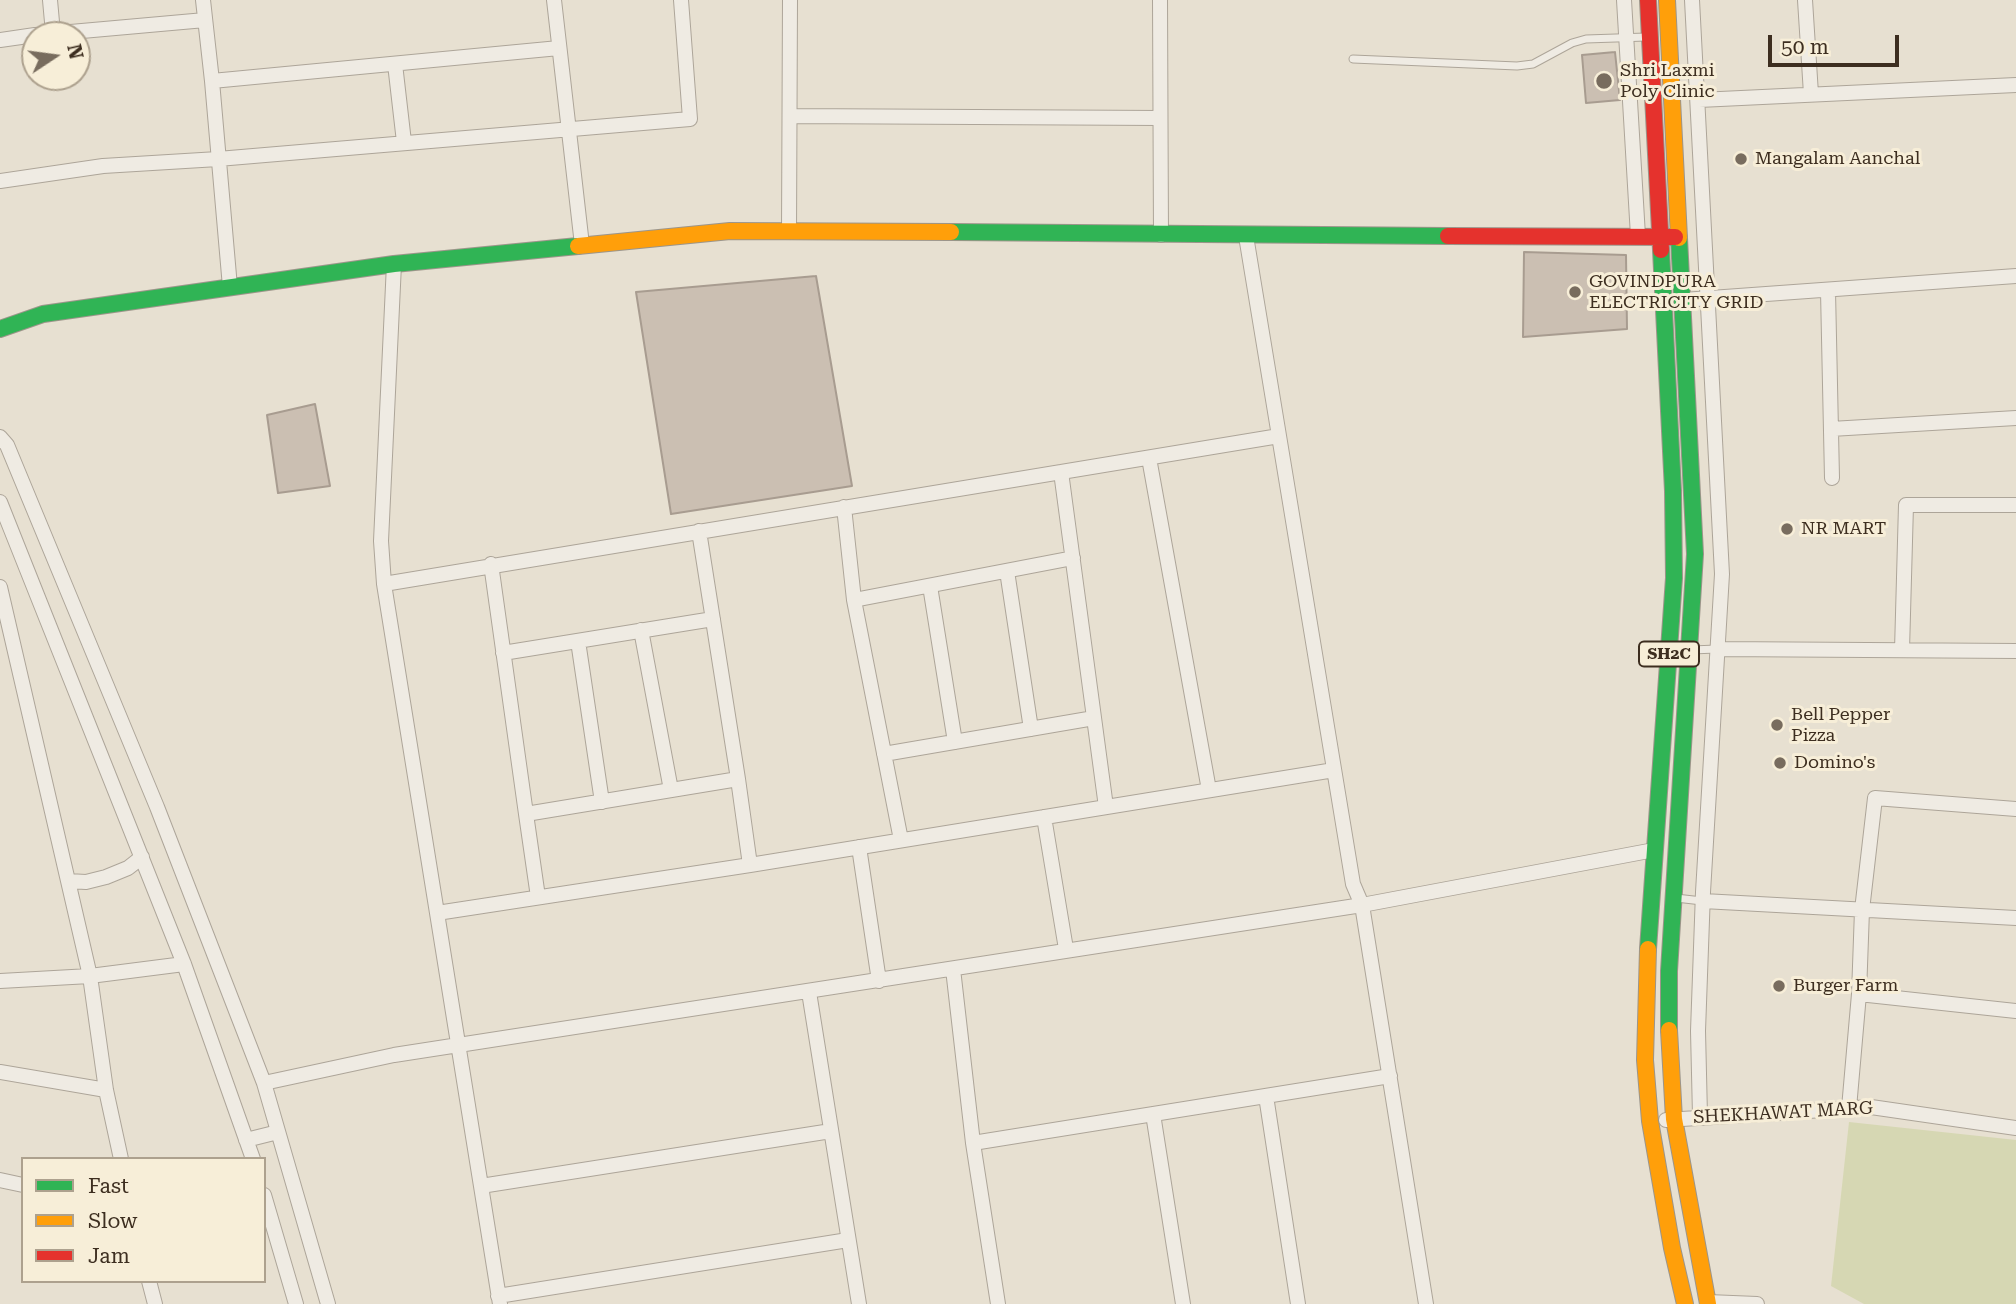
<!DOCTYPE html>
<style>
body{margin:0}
#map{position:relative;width:2016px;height:1304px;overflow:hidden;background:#e7e0d1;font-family:"Roboto Serif",serif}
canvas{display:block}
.legend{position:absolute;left:21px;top:1157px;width:245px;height:126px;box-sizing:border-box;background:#f7eed8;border:2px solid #ada18e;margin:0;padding:9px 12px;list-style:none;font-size:21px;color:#3d2e20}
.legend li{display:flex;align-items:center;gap:14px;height:35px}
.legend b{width:35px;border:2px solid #ada18e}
.north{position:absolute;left:21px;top:21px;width:70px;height:70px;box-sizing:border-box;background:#f7eed8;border:2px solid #ada18e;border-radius:50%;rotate:77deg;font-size:19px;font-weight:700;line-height:28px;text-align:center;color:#3d2e20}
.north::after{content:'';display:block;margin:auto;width:24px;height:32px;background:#786c5e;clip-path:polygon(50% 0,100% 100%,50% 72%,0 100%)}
.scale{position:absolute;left:1768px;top:35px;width:131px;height:32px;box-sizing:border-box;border:4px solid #3d2e20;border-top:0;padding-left:9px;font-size:21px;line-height:24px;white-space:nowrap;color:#3d2e20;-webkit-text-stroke:5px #f7eed8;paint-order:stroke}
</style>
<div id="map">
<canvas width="2016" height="1304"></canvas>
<ul class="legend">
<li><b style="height:9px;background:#30b455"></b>Fast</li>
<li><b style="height:9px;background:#ff9f0a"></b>Slow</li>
<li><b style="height:9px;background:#e5322d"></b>Jam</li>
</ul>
<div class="north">N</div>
<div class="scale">50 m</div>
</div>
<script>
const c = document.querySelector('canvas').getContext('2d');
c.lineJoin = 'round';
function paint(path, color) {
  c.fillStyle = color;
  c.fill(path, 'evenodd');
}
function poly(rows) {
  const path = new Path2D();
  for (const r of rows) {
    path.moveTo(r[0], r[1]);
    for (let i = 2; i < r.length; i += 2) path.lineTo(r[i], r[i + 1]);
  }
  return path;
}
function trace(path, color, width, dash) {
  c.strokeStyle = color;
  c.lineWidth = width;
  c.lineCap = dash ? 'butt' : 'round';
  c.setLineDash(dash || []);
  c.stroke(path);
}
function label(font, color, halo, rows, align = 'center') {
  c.font = font + ' "Roboto Serif",serif';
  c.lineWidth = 6;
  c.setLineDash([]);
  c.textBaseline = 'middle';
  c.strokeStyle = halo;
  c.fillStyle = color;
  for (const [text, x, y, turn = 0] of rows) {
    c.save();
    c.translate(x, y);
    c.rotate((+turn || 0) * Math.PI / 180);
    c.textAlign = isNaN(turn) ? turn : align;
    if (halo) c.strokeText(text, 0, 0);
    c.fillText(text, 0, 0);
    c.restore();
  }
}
paint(poly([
 [1849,1122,2016,1140,2016,1304,1864,1304,1831,1286]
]), '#d6d7b3');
const building = poly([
 [1615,52,1620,100,1586,103,1582,55,1615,52],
 [1524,252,1626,255,1627,329,1523,337,1524,252],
 [816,276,852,486,671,514,636,292,816,276],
 [315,404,330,486,278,493,267,415,315,404]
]);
paint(building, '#cbbfb2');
trace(building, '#a89c90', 2);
const lane = poly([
 [1353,59,1517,66,1533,64,1572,43,1586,39,1646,37],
 [1691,650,1717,649],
 [1676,898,1702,901]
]);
const street = poly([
 [50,0,53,33],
 [203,0,212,81,230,287],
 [554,0,582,245],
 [1160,0,1161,235],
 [1624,0,1638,236],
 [1692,0,1722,574,1703,892,1698,1031,1700,1116],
 [1805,0,1811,94],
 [37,35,205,20],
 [0,40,35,35],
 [395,64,404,142],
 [212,81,559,48],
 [1699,100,2016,85],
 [790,116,1160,118],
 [0,181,103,166,218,159,690,119,681,0],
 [789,232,790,0],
 [1246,236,1353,884,1362,905,1426,1304],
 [1828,291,1832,478],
 [1683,300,2016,276],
 [1831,429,2016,418],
 [0,437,7,445,157,807,264,1083,328,1304],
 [1149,458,1209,790],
 [1061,472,1106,807],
 [0,502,184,964,253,1159],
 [844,507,854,600,1073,558],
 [699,531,738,779],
 [491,564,526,814,738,779,750,865],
 [1007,571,1031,729],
 [384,584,381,541,394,264],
 [930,586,955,742],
 [0,587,90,976,106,1090,121,1159],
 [854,600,901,840],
 [641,630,671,790],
 [578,641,602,802],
 [1718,649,2016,651],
 [1902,650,1906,505,2016,505],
 [503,653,713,619],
 [884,754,1094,718],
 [526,814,538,897],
 [1044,817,1066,949],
 [859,847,879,981],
 [68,881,86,882,106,877,128,868,142,857],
 [1703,901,2016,918],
 [437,913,750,865,1334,770],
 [953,969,973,1143],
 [0,981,90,976,184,964],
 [809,992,859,1304],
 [1859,994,2016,1011],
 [0,1072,106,1090],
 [264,1083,394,1055,1362,905,1654,850],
 [1266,1096,1298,1304],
 [1849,1108,1859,994,1862,910,1875,798,2016,809],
 [1153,1114,1183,1304],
 [1666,1120,1871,1107,2016,1128],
 [246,1140,278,1132],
 [0,1180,23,1185],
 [481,1186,831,1131],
 [264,1195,296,1304],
 [149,1281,155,1304],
 [498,1296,848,1240],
 [1708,1302,1757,1304],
 [500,1304,384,584,1279,436],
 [998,1304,973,1143,1390,1076]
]);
const fast = poly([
 [951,232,1448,236],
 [0,329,43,314,394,264,578,246],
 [1648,949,1674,578,1673,491,1661,250],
 [1669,1030,1669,971,1695,554,1679,238]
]);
const slow = poly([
 [1667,0,1679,238],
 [578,246,730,231,951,232],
 [1648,949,1645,1060,1650,1121,1672,1248,1685,1304],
 [1669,1030,1674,1119,1708,1304]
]);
const jam = poly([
 [1648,0,1661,250],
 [1448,236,1675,237]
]);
trace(lane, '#ada599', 9);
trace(street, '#ada599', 16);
trace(fast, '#9c958a', 18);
trace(slow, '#9c958a', 18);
trace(jam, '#9c958a', 18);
trace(lane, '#efebe3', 7);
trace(street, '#efebe3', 14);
trace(fast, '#30b455', 16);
trace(slow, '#ff9f0a', 16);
trace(jam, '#e5322d', 16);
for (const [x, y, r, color] of [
 [1604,81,9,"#786c5e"],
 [1741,159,7,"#786c5e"],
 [1575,292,7,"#786c5e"],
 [1787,529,7,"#786c5e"],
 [1777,725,7,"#786c5e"],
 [1780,763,7,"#786c5e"],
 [1779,986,7,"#786c5e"]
]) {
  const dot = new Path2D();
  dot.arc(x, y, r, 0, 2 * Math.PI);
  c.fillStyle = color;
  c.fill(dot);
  trace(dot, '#f7eed8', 2.5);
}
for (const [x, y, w] of [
 [1669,654,60]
]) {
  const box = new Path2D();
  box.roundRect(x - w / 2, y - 12.5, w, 25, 5);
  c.fillStyle = '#f7eed8';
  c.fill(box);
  trace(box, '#3d2e20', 2);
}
label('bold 16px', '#3d2e20', null, [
 ["SH2C",1669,654]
]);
label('18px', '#3d2e20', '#f7eed8', [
 ["Shri Laxmi",1620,71],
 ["Poly Clinic",1620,92],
 ["Mangalam Aanchal",1755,159],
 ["GOVINDPURA",1589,282],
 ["ELECTRICITY GRID",1589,303],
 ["NR MART",1801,529],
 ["Bell Pepper",1791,715],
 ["Pizza",1791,736],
 ["Domino's",1794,763],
 ["Burger Farm",1793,986]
], 'left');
label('18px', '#3d2e20', '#f7eed8', [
 ["SHEKHAWAT MARG",1783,1113,-3]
]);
</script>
